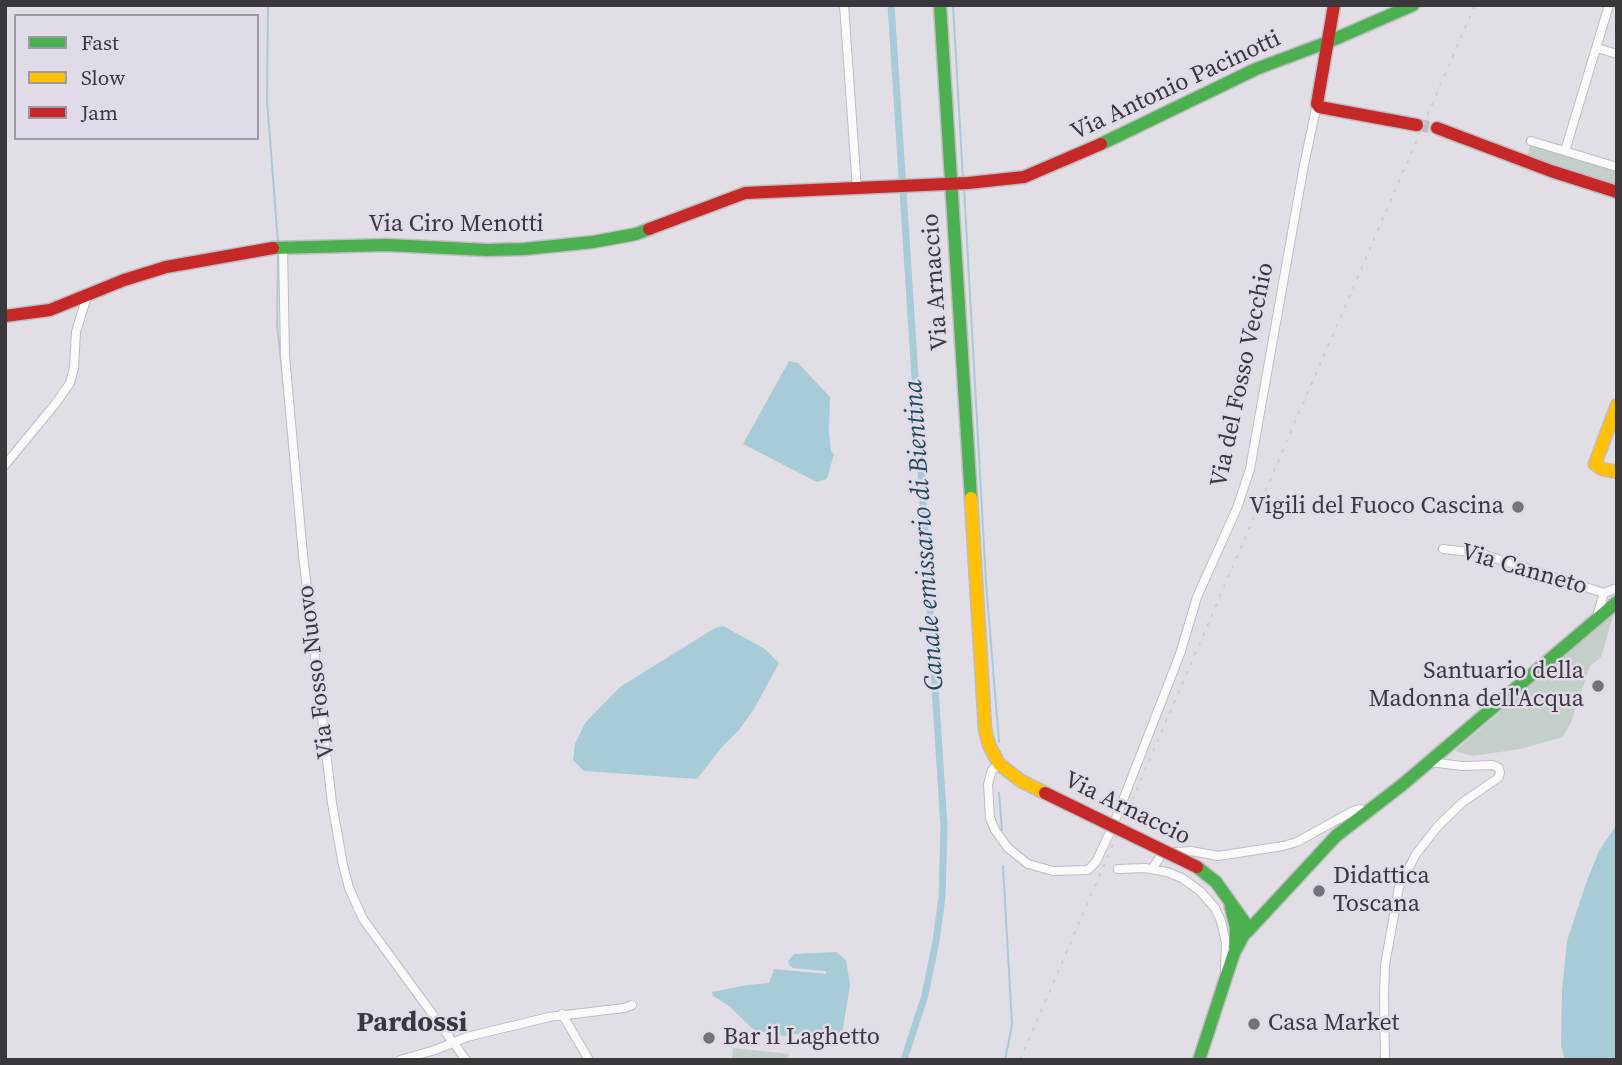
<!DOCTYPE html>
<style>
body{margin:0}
#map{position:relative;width:1622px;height:1065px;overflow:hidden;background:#e2dee6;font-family:"Source Serif 4",serif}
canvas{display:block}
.frame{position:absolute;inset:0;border:7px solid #3a383d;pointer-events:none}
.legend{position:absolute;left:14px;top:14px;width:245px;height:126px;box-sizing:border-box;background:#e1dbe9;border:2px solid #9e9aa4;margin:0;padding:9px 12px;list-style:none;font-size:21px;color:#3a383d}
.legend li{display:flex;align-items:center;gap:14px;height:35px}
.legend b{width:35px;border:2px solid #9e9aa4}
</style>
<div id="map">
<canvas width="1622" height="1065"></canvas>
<div class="frame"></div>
<ul class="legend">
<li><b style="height:9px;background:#4caf50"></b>Fast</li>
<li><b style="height:9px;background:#ffc107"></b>Slow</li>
<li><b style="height:9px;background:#c62828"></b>Jam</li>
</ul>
</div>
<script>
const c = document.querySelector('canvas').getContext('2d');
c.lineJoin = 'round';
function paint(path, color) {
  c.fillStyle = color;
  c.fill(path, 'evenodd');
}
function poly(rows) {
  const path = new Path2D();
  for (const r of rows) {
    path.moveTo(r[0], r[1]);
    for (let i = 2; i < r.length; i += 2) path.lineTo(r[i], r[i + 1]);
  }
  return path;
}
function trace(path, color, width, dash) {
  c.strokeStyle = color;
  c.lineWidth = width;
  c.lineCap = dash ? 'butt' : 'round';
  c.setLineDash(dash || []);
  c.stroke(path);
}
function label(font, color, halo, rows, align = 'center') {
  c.font = font + ' "Source Serif 4",serif';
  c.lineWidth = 5;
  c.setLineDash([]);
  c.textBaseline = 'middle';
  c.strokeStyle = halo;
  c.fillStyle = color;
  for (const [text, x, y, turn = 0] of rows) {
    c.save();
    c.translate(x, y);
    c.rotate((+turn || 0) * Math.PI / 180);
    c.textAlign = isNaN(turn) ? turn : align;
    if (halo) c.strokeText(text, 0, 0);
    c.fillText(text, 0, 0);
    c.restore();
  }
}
paint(poly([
 [1530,145,1617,171,1617,186,1527,156],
 [1614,613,1601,657,1590,666,1571,722,1563,737,1520,749,1473,756,1455,751],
 [733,1048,789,1054,788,1060,732,1060]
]), '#c5cfc9');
paint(poly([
 [789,361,798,363,830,397,829,433,831,451,834,454,827,479,817,482,743,444],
 [723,626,765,649,779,663,754,709,739,730,721,748,697,779,584,771,573,760,575,744,585,723,620,687,715,628],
 [1617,824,1617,1060,1565,1060,1561,1046,1562,990,1567,941,1586,883,1599,851],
 [836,952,846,960,850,985,842,1034,809,1032,784,1036,755,1031,729,1006,713,996,712,992,747,985,769,983,774,969,826,974,826,971,793,968,789,965,788,961,794,954]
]), '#a7cbd7');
trace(poly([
 [268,5,267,100,278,243],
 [953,5,963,179],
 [964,188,986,582,999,742],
 [278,255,277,325,284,388],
 [305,610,307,630],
 [999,793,1002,830],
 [1003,866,1012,1025,1005,1060]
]), '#a7cbd7', 2);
trace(poly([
 [891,5,944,827,942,897,936,941,925,995,904,1060]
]), '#a7cbd7', 7);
trace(poly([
 [1417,125,1437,128]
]), '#c0bdc4', 12, [12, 6]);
const street = poly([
 [844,5,857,189],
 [1597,48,1617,54],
 [1531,141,1617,167],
 [1565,151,1609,5],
 [283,247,285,356,303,555,332,803,343,865,349,888,363,919,466,1060],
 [5,465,56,403,70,383,74,368,76,332,87,296],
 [1443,549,1479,553,1604,593],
 [1596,619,1604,593,1617,588],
 [999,764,992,770,988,784,990,818,995,830,1008,848,1028,864,1053,871,1088,870,1096,862,1111,830],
 [1116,818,1180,654,1197,597,1237,508,1250,469,1304,165,1317,104],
 [1175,852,1191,851,1218,856,1283,846,1297,842,1353,811,1361,809,1367,813],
 [1118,869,1145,868,1167,872,1182,878,1200,891,1215,908,1221,921,1226,943,1225,969],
 [1152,869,1160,857],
 [562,1014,589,1060],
 [400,1060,435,1050,467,1037,549,1017,624,1008,632,1005],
 [1385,1060,1384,995,1385,965,1399,887,1416,854,1438,826,1463,802,1498,778,1500,773,1499,768,1493,765,1462,766,1430,762]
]);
const fast = poly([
 [940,5,971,498],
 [1101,144,1256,69,1328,42,1413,5],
 [273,248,387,245,487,250,525,249,593,242,636,234,649,229],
 [1197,867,1216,882,1248,927,1234,953,1199,1060],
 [1231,907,1236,928,1235,947],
 [1244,929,1247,932,1336,836,1402,785,1617,602]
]);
const slow = poly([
 [1617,405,1595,464,1602,469,1617,472],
 [971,498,985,729,989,745,999,764,1021,781,1045,793]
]);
const jam = poly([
 [1334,5,1317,104,1319,107,1417,125],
 [1437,128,1551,171,1617,192],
 [649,229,745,193,968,183,1024,177,1101,144],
 [5,316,50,310,124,280,166,267,273,248]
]);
trace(street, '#bfbcc2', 10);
trace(fast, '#bfbcc2', 15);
trace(slow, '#bfbcc2', 15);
trace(jam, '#bfbcc2', 15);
trace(street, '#fbfafb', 8);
trace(fast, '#4caf50', 12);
trace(slow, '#ffc107', 12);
trace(jam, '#c62828', 12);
trace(poly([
 [1020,1060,1475,5]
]), '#cecdcf', 2, [3.5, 7]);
const jamBridge = poly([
 [1045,793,1197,867]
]);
trace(jamBridge, '#bfbcc2', 15, []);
trace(jamBridge, '#c62828', 12);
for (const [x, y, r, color] of [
 [1518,507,7,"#757278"],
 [1598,686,7,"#757278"],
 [1319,891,7,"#757278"],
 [1254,1024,7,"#757278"],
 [709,1038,7,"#757278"]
]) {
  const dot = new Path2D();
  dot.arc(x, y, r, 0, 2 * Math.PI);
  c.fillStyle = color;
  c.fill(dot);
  trace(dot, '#e1dbe9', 2.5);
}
label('24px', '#3a383d', '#e1dbe9', [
 ["Via Antonio Pacinotti",1176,86,-25],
 ["Via Ciro Menotti",456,225],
 ["Via Arnaccio",936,282,-94],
 ["Via del Fosso Vecchio",1243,375,-78],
 ["Via Canneto",1524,570,16],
 ["Via Fosso Nuovo",317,672,-97],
 ["Via Arnaccio",1127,809,26]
]);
label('24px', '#3a383d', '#e1dbe9', [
 ["Vigili del Fuoco Cascina",1504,507,"right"],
 ["Santuario della",1584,672,"right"],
 ["Madonna dell'Acqua",1584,700,"right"],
 ["Didattica",1333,877],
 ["Toscana",1333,905],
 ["Casa Market",1268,1024],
 ["Bar il Laghetto",723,1038]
], 'left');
label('italic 26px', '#1e4d57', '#e1dbe9', [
 ["Canale emissario di Bientina",925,535,-94]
]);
label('bold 28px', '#3a383d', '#e1dbe9', [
 ["Pardossi",412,1024]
]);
</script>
